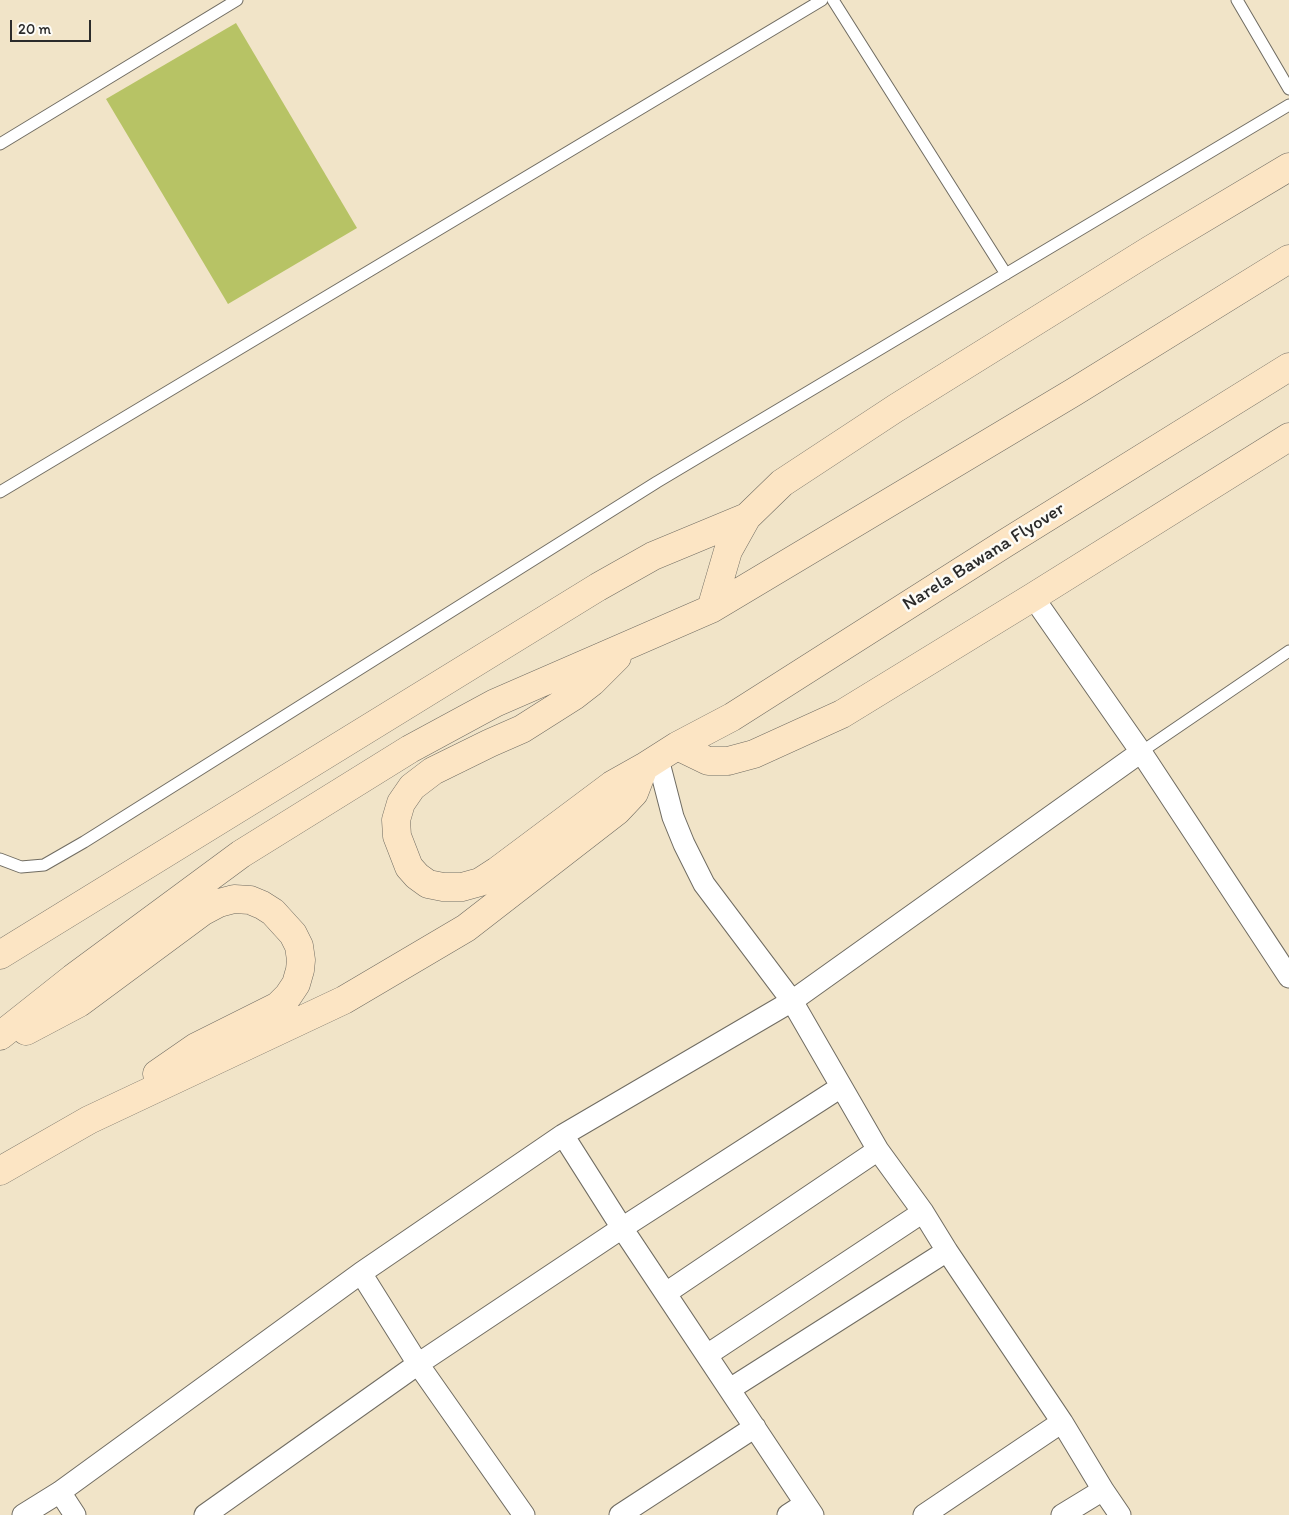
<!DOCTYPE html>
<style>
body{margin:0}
#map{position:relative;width:1289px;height:1515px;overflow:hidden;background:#f1e4c8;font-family:Itim,sans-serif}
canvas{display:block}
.scale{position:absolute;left:10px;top:20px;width:81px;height:22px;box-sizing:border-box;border:2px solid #2b2b2b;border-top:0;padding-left:6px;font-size:15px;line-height:18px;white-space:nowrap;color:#2b2b2b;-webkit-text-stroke:4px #fdfcf7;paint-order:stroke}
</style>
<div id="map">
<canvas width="1289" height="1515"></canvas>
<div class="scale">20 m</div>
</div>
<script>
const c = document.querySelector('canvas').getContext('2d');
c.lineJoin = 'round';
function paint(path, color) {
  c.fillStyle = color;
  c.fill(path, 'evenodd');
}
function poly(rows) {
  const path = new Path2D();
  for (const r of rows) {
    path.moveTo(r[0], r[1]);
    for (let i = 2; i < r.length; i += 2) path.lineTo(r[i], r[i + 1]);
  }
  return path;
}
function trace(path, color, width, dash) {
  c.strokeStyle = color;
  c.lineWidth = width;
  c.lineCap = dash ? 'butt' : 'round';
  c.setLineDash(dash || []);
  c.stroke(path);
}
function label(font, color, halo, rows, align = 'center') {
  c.font = font + ' Itim,sans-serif';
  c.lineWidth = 5;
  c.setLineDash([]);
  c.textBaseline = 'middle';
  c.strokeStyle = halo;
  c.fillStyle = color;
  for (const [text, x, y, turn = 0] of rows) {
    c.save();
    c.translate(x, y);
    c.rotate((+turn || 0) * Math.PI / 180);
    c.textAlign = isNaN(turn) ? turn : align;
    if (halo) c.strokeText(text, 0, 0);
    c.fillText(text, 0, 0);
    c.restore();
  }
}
paint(poly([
 [236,23,357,228,228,304,106,99]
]), '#b7c365');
const lane = poly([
 [833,0,1006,274],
 [1237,0,1289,89],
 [0,144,237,0],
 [0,492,822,0],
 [1141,752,1289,651],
 [0,859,21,867,44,865,84,842,657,482,1289,105]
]);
const street = poly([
 [1033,597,1141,752,1289,977],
 [658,759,673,817,684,844,704,884,792,1001,878,1150,923,1212,947,1251,1062,1422,1103,1490,1120,1515],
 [563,1135,622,1228,813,1515],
 [361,1273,418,1364,524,1515],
 [666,1293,878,1150],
 [707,1355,923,1212],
 [730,1389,947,1251],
 [60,1492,75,1515],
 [23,1515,60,1492,361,1273,563,1135,792,1001,1141,752],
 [205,1515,418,1364,622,1228,841,1087],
 [620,1515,755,1427],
 [788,1515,805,1504],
 [924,1515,1062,1422],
 [1062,1515,1103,1490]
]);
const secondary = poly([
 [711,609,728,551,747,517,782,483,896,408,1150,250,1289,167],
 [617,657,592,682,574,696,522,729,490,743,433,771,412,787,401,803,396,820,397,836,409,867,417,876,428,884,443,887,462,887,480,882,497,871,612,785,644,767],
 [677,746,708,761,728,761,754,754,842,714,1033,597,1289,437],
 [0,955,598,587,653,556,747,517],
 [26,1031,79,1003,202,912,219,903,234,899,250,900,262,905,273,912,293,934,299,946,301,960,300,970,296,984,288,996,278,1006,196,1047,157,1074],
 [0,1036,73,978,241,854,410,749,495,703,711,609,1074,392,1289,259],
 [0,1171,89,1120,344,1000,466,928,617,811,634,793,644,767,677,746,732,717,1004,544,1289,367]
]);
trace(lane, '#706c62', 13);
trace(street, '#706c62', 23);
trace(secondary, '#706c62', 29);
trace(lane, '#fff', 11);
trace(street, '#fff', 21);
trace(secondary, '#fce5c4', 28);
label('19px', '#2b2b2b', '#fdfcf7', [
 ["Narela Bawana Flyover",984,557,-32]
]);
</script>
